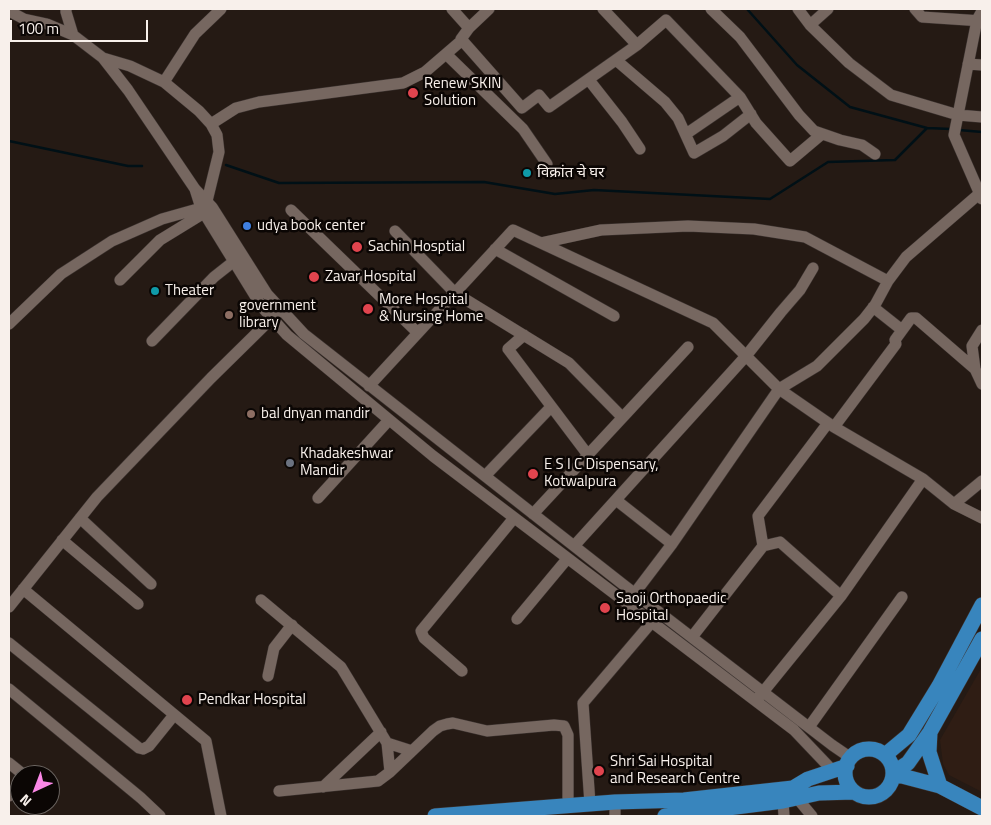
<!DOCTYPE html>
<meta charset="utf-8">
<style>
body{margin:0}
#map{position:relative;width:991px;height:825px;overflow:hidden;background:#251a14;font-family:"Titillium Web",sans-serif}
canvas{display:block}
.frame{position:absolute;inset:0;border:10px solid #f8f0eb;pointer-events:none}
.north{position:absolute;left:10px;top:765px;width:50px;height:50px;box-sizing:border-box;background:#0b0604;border:1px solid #6a6460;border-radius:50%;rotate:223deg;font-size:14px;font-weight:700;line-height:20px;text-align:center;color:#f8f0eb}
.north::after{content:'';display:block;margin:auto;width:18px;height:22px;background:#fa87e6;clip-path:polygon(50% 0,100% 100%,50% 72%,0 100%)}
.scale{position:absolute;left:10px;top:20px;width:138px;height:22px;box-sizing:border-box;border:2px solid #f8f0eb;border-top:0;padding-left:6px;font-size:15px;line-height:18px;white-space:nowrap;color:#f8f0eb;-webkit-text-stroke:4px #0b0604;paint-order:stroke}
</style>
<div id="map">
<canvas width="991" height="825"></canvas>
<div class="frame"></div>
<div class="north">N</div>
<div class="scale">100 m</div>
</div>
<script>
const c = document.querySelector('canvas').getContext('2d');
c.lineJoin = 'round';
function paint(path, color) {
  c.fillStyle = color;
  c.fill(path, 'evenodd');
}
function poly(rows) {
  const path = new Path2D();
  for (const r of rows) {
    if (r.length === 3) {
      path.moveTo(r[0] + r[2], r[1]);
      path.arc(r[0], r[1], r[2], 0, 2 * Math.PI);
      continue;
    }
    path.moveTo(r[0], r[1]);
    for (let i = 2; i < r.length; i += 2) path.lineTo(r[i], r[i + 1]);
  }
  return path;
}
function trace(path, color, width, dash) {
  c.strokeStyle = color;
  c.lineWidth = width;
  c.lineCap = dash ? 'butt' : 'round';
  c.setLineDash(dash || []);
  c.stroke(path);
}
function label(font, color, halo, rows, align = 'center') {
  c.font = font + ' "Titillium Web","Noto Sans Devanagari",sans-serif';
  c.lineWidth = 5;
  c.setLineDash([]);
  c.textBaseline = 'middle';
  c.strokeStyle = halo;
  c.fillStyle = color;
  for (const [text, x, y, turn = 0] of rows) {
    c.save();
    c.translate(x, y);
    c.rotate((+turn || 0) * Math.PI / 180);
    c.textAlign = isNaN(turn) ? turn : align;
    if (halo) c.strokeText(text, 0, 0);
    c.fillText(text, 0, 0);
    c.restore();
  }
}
paint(poly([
 [982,667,982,792,949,775,943,764,940,740]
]), '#2f1d14');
trace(poly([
 [747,9,797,65,850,107,927,128],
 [959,130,982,132],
 [9,141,128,166,142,166],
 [226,165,279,183,484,182,555,194,594,190,770,199,828,162,895,160,927,128,951,129]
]), '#001016', 2.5);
const minor = poly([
 [66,9,66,12,73,35],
 [452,9,469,28],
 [603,9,637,45],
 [711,9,740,37,799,115,814,131,840,140,862,145,875,154],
 [798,9,810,25,849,63,891,95,958,115,982,117],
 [915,9,922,17,982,21],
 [9,11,24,19,47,24,73,35,103,58,128,90,195,189,212,207,267,294,304,334,625,586,832,745,851,758],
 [810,25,828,9],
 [461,39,522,108,539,95,549,107,637,45,666,20,740,97,756,123,790,161,822,134],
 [446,54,523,129,547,164],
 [616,60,665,102,678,118,694,153,723,136,751,114],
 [968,64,982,65],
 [589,80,622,122,640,149],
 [164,82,195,34,221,9],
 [211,124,236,108,259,102,403,83,425,72,461,41,461,39,469,28,489,9],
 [686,134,740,97],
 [195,189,201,208,262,307,287,335,433,456,794,730,833,771],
 [982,199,954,135,977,20,982,11],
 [291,210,418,333],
 [395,231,455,293,569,363,622,417],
 [541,243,601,230,688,226,754,229,805,237,888,281],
 [495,249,614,316],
 [120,280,160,240,204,213],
 [873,307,902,330],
 [9,324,61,274,112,241,162,219,201,208,207,201,219,152,217,135,211,124,199,111,164,82,130,66,103,58],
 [982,330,972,346,975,369,982,384],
 [524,335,508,349,588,455],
 [152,341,214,277,233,262],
 [369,386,513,230,713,323,779,389,834,427,923,479,954,504,982,518],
 [834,427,896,344,895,340,911,318,916,318,975,369],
 [485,476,551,407],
 [318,498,389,420],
 [616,500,672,544],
 [954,504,982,481],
 [533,514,688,347],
 [80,518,151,584],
 [62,540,138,604],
 [574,546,746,356,781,312,800,290,813,268],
 [763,546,758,516,828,423],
 [23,589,206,741,221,816],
 [631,598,672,544,779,389,817,366,864,319,875,305,888,281,906,257,979,194],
 [261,600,341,667,387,743,390,772],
 [9,607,97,497,211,378,277,313],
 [517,619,567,559],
 [692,637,763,546,780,542,841,596],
 [9,643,139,748,143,749,149,746,174,715],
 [462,671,424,638,421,631,514,518],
 [268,676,274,648,292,625],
 [9,689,141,798,160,816],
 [759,697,841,596,923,479],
 [809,727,902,597],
 [387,743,412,751],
 [9,763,24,775],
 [323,787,381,732],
 [279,791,378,781,390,772,433,731,440,726,447,724,453,723,487,731,554,725,564,726,568,735,568,806],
 [9,796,20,784],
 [797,798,812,816],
 [783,801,784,816],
 [615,802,615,816],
 [590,804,583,703,651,623]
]);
const major = poly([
 [930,732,929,752,940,786],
 [869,773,24],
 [885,755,909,735,939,686,982,605],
 [893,773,908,763,930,732,982,639],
 [893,776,902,776,940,786,982,808],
 [435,816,615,802,684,800,793,788,808,779,847,766],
 [665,816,783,801,819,793,854,792]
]);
trace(minor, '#3d3431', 12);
trace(major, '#3d3431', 16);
trace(minor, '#766760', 11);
trace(major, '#3885bd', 15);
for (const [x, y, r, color] of [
 [413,93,6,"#e0444e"],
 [527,173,5,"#0f9aa8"],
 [247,226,5,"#3f7fe0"],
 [357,247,6,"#e0444e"],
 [314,277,6,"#e0444e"],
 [155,291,5,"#0f9aa8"],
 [368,309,6,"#e0444e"],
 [229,315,5,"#8d6e63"],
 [251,414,5,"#8d6e63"],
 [290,463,5,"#6b7280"],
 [533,474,6,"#e0444e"],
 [605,608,6,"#e0444e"],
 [187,700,6,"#e0444e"],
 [599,771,6,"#e0444e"]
]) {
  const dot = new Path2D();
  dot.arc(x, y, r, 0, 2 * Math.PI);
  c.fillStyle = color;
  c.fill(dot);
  trace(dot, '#0b0604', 2);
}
label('15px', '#f8f0eb', '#0b0604', [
 ["Renew SKIN",424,84],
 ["Solution",424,101],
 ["विक्रांत चे घर",537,173],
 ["udya book center",257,226],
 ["Sachin Hosptial",368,247],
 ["Zavar Hospital",325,277],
 ["Theater",165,291],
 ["More Hospital",379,300],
 ["& Nursing Home",379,317],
 ["government",239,306],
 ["library",239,323],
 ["bal dnyan mandir",261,414],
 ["Khadakeshwar",300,454],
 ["Mandir",300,471],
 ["E S I C Dispensary,",544,465],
 ["Kotwalpura",544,482],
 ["Saoji Orthopaedic",616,599],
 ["Hospital",616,616],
 ["Pendkar Hospital",198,700],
 ["Shri Sai Hospital",610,762],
 ["and Research Centre",610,779]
], 'left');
</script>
